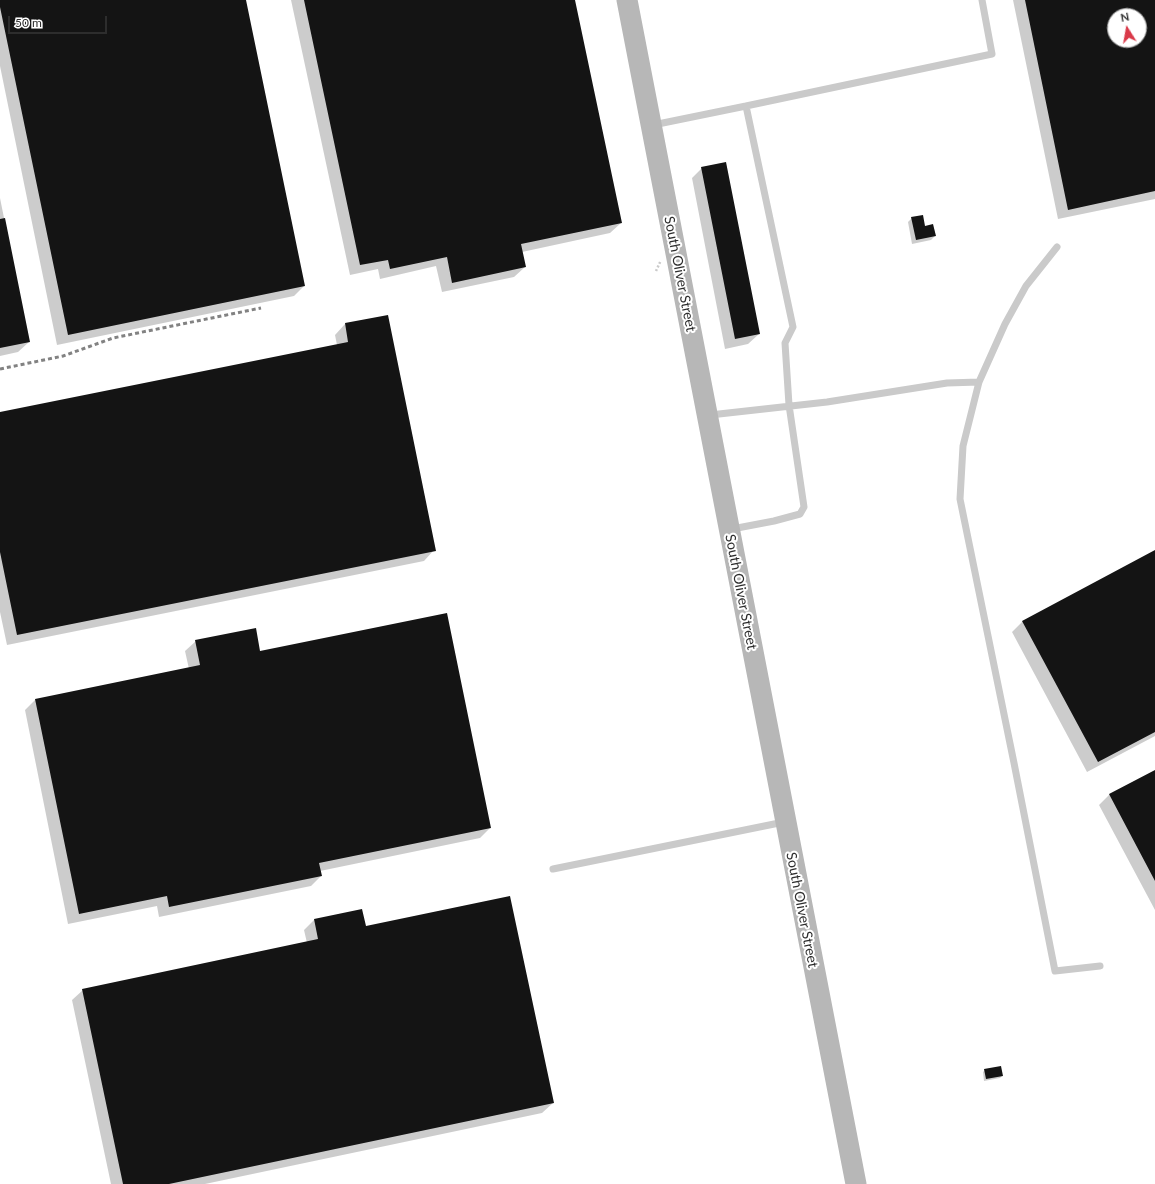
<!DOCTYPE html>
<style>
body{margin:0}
#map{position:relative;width:1155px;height:1184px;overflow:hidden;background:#fff;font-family:Lato,sans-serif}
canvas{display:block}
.north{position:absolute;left:1107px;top:8px;width:40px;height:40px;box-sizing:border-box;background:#fff;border:1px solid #ababab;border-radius:50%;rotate:349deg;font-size:11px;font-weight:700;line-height:16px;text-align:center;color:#2d2d2d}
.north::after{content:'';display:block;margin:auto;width:14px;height:18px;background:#d93949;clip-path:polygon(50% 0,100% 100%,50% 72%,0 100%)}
.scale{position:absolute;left:8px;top:16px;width:99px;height:18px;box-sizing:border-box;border:2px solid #2d2d2d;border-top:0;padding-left:5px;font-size:12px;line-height:14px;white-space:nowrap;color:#2d2d2d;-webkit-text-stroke:3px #fff;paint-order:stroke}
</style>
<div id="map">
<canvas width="1155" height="1184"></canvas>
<div class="north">N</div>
<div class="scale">50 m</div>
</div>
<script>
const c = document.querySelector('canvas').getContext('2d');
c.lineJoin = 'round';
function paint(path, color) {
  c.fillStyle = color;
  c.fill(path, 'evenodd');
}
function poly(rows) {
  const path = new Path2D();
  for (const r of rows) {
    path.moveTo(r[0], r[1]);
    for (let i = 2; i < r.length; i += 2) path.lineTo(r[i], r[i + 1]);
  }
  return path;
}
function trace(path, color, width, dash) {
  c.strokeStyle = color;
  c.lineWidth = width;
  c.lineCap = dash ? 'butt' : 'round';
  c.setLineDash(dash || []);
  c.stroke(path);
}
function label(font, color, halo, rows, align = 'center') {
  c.font = font + ' Lato,sans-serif';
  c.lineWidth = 4;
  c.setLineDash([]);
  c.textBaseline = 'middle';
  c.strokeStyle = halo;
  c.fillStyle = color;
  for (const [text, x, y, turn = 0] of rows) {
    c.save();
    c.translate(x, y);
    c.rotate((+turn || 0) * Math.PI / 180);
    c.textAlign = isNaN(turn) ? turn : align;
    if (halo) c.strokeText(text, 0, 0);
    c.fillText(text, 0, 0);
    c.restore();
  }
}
paint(poly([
 [0,0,245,0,304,286,294,296,57,345,0,66],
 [291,0,573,0,621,223,610,233,522,252,525,267,514,277,442,292,436,266,380,279,378,269,350,275],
 [1013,0,1155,0,1155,199,1058,219],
 [1115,16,1139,16,1139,40,1115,40],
 [702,168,759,334,748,344,725,349,692,178],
 [0,198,29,342,18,352,0,356],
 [912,218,924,227,935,236,931,240,912,244,908,222],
 [387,316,434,550,424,561,7,645,0,612,0,413,337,345,335,335,345,324],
 [1155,551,1155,736,1087,772,1012,632,1022,622],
 [196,641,490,828,480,838,320,871,321,876,311,886,159,917,157,906,68,924,25,710,35,700,189,669,185,651],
 [1155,771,1155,910,1099,805,1109,795],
 [361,910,365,927,553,1103,542,1113,205,1184,111,1184,72,1000,83,990,307,943,304,930,314,920],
 [985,1070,1002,1076,1000,1078,984,1081,983,1072]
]), '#0003');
paint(poly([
 [0,0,246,0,305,286,68,335,0,7],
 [304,0,575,0,622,223,521,244,526,267,452,283,447,257,390,269,388,260,360,265],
 [1025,0,1155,0,1155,191,1068,210],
 [1115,16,1139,16,1139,40,1115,40],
 [726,162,760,334,735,339,701,167],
 [923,215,925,226,933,224,936,236,916,240,911,217],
 [5,218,30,342,0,348,0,219],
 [388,315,436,551,17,635,0,552,0,412,348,342,345,323],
 [1155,550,1155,732,1098,762,1022,621],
 [447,613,491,828,319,863,322,876,169,907,167,896,79,914,35,699,200,665,195,640,256,628,260,651],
 [1155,770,1155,881,1109,794],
 [510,896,554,1103,169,1184,123,1184,82,989,318,939,314,919,362,909,366,926],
 [1001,1066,1003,1076,986,1079,984,1069]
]), '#141414');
trace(poly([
 [656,271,661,260]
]), '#cacaca', 2.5, [2, 2]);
trace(poly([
 [653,125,746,106,992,54,982,0],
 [1057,247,1026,286,1005,324,979,382,963,446,960,499,1014,763,1055,971,1100,966],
 [710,415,827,402,947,383,979,382],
 [732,529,774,521,800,514,804,507,789,405,785,343,793,327,746,106],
 [553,869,784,822]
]), '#cacaca', 7);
trace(poly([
 [627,0,856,1184]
]), '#b7b7b7', 21);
trace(poly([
 [0,369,63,356,113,338,261,308]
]), '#828282', 3, [4, 3]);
label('14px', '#2d2d2d', '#fff', [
 ["South Oliver Street",680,274,79],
 ["South Oliver Street",741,592,79],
 ["South Oliver Street",802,910,79]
]);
</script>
